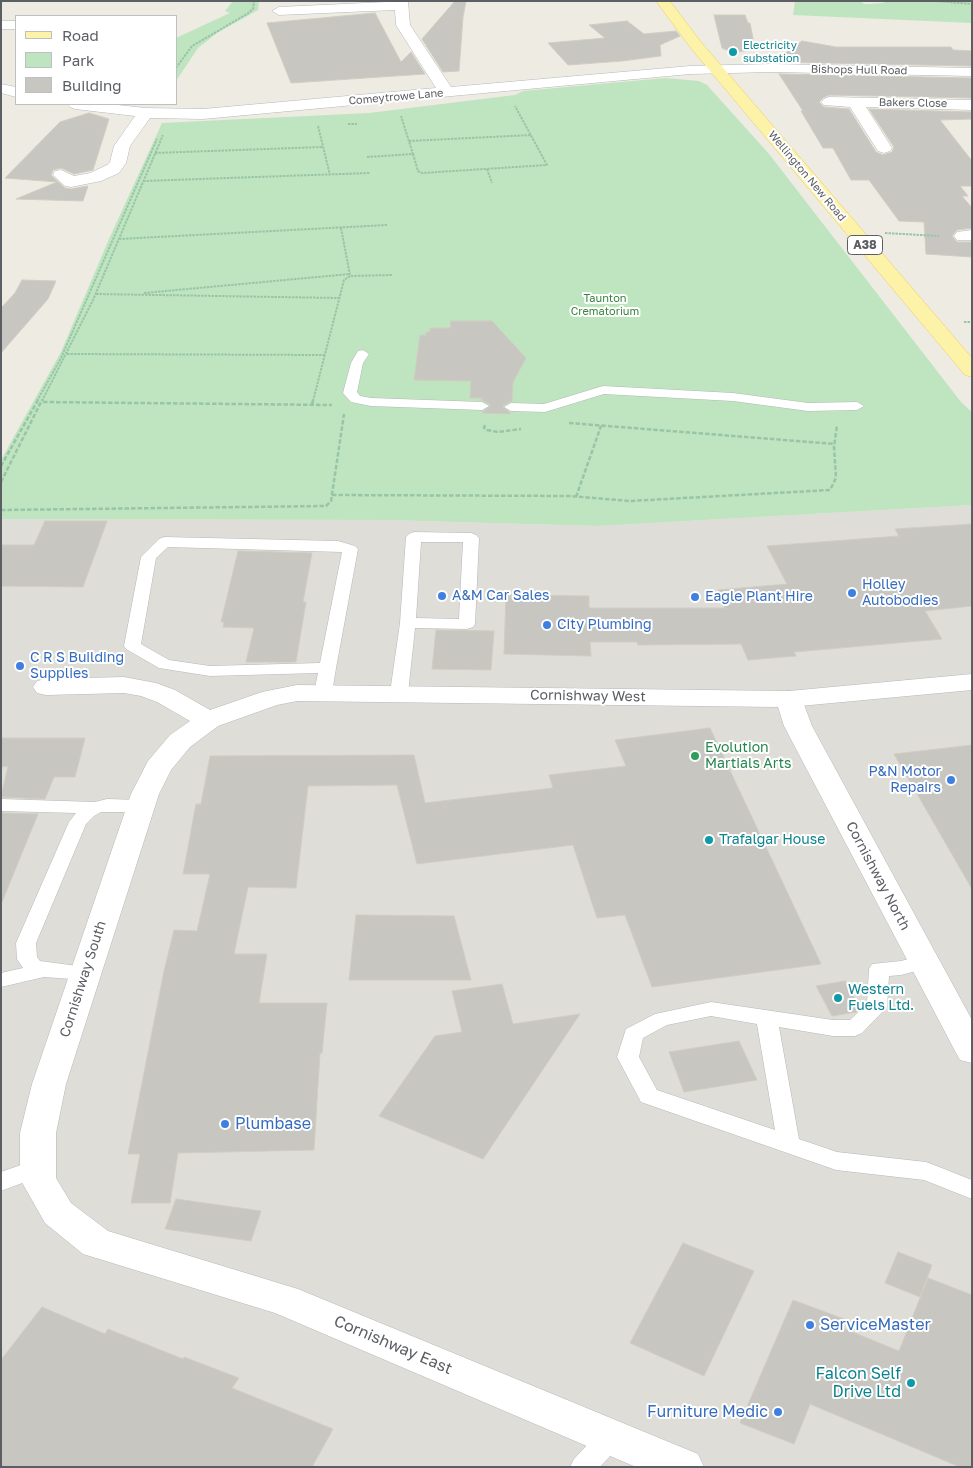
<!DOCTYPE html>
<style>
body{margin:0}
#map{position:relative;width:973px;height:1468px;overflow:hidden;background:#edebe2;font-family:"Golos Text",sans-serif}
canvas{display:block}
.frame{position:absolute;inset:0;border:2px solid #5b5e63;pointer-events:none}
.legend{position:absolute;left:15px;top:15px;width:162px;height:90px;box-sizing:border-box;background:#fff;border:1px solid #bdbfc1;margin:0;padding:6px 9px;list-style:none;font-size:15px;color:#5b5e63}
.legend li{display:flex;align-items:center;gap:10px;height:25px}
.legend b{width:25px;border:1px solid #bdbfc1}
</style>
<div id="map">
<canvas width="973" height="1468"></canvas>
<div class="frame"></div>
<ul class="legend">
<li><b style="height:6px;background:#fcf2a8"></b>Road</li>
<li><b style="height:14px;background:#bfe4c0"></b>Park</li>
<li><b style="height:14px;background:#c8c6c0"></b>Building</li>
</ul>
</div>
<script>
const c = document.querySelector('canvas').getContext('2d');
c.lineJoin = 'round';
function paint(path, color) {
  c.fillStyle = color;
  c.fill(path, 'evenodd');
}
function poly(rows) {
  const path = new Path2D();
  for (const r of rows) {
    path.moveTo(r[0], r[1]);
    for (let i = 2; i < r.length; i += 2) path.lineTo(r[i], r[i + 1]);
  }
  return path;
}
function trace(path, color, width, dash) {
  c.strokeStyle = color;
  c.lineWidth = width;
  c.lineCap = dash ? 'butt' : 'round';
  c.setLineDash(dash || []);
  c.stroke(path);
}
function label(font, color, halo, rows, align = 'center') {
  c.font = font + ' "Golos Text",sans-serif';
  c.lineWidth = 4;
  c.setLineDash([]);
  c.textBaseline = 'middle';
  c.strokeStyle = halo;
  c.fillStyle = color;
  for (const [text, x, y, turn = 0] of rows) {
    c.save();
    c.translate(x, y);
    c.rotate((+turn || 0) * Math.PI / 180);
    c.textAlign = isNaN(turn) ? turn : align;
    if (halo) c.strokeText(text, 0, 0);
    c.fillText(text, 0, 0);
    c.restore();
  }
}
paint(poly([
 [972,505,972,1467,1,1467,1,519,387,520,597,526]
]), '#dfddd7');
paint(poly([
 [233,1,259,1,258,10,217,33,198,48,176,81,176,38,230,13,225,11],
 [795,1,860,1,864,4,870,4,884,3,883,1,972,1,972,23,793,15],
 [665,78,699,81,707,85,769,154,961,402,972,412,972,505,597,526,387,520,1,519,1,460,61,352,109,239,162,123,369,113,515,95,523,91]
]), '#bfe4c0');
const building = poly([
 [455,1,466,1,463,17,459,71,443,72,422,39,455,1],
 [375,13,401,62,411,52,425,74,291,83,267,23,375,13],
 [714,15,745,15,748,23,750,23,755,49,733,53,722,48,714,15],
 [627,21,644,34,676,31,680,36,660,45,661,56,622,61,568,65,548,43,605,38,589,25,627,21],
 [802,41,836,47,951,47,953,50,972,51,972,66,773,62,802,41],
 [779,74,972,78,972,98,829,95,823,98,819,102,824,107,849,109,876,152,883,155,892,152,894,147,869,109,972,112,972,119,940,120,972,161,972,186,960,186,968,196,962,196,972,208,972,228,957,230,952,236,957,242,972,242,972,257,926,254,924,222,899,221,869,180,851,180,833,148,823,148,801,111,803,111,779,74],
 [89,113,109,119,93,170,74,174,61,168,53,170,51,175,65,188,71,189,88,186,83,201,16,199,57,182,5,178,60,122,89,113],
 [22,280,56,281,48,299,1,353,1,308,15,293,22,280],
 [451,321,492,321,526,358,513,382,512,401,502,406,511,414,482,413,491,405,482,400,482,398,470,398,471,381,414,380,420,335,426,335,426,332,430,332,430,328,450,328,451,321],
 [45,521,107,521,83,587,1,586,1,545,34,545,45,521],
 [972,524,972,606,925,611,942,639,794,652,796,656,748,660,741,644,638,645,637,642,590,642,591,656,504,654,506,595,589,596,589,608,725,608,718,590,787,584,767,546,899,536,895,529,972,524],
 [238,551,312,553,303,602,306,602,296,662,246,662,254,628,223,627,224,622,221,622,238,551],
 [436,630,494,631,491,670,432,669,436,630],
 [710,728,821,964,652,987,625,915,597,918,573,845,417,864,397,785,308,786,296,888,248,887,234,954,267,954,259,1003,327,1003,322,1053,320,1053,314,1150,178,1153,170,1203,131,1203,140,1154,128,1154,164,971,174,930,197,931,210,874,183,874,196,804,201,804,210,756,414,755,425,803,553,788,549,775,626,766,615,740,710,728],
 [1,738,85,738,75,777,54,777,45,799,1,797,8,766,1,767,1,738],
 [972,745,972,889,894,754,972,745],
 [1,813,38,814,2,902,1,902,1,813],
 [356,915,454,916,471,980,349,980,356,915],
 [845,981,860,1008,856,1012,832,1016,816,986,845,981],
 [502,984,513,1024,580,1014,483,1159,379,1116,435,1036,462,1032,452,991,502,984],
 [739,1041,757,1080,684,1092,669,1052,739,1041],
 [176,1199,261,1211,251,1241,165,1229,176,1199],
 [683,1243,754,1271,704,1376,630,1343,683,1243],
 [898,1252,932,1265,920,1297,885,1283,898,1252],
 [928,1278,972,1295,972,1467,960,1467,810,1404,794,1444,740,1423,793,1300,844,1319,840,1327,899,1351,928,1278],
 [42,1307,105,1334,108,1329,183,1359,184,1357,239,1378,232,1388,333,1429,312,1467,1,1467,1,1360,42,1307]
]);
paint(building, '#c8c6c0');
trace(building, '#d1cdc1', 1);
const service = poly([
 [363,350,369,354,363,363,357,392,360,396,371,398,482,402,489,406,482,410,371,406,351,402,343,393,351,363,358,351,363,350],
 [603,386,733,393,808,403,857,402,864,406,857,410,808,411,733,401,604,394,545,412,511,411,504,407,511,403,544,404,603,386],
 [414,532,471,533,476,535,479,538,475,624,473,627,467,629,415,628,408,693,405,697,399,698,393,697,390,693,400,623,406,537,409,534,414,532],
 [421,542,463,542,459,619,416,618,421,542],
 [164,537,338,541,355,546,358,549,336,668,332,693,329,697,323,698,317,697,314,693,318,673,210,676,159,668,126,649,124,646,141,557,159,539,164,537],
 [168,547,342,552,320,663,210,666,169,660,141,644,156,558,168,547],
 [1,799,95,802,107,799,141,800,147,802,150,806,147,810,141,812,101,812,94,816,86,824,36,943,37,957,40,961,93,968,96,973,93,978,86,980,44,977,1,987,1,973,23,968,17,959,16,943,69,822,76,813,1,811,1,799],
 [924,955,931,957,934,962,931,967,901,975,889,976,887,1007,862,1033,855,1036,833,1036,779,1027,799,1139,837,1152,926,1162,934,1165,972,1180,972,1199,924,1180,836,1170,641,1102,617,1057,626,1029,655,1014,711,1002,833,1020,850,1020,867,1004,869,969,872,964,901,961,924,955],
 [711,1016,757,1024,775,1130,657,1090,639,1057,643,1038,667,1025,711,1016],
 [38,1159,46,1162,49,1168,46,1174,1,1191,1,1172,38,1159],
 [611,1425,620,1429,624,1437,620,1445,600,1467,570,1467,574,1459,602,1429,611,1425]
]);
const minor = poly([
 [408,1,410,25,451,87,690,66,772,64,972,68,972,76,772,72,690,74,203,119,150,118,130,146,126,163,119,173,101,181,71,187,65,186,53,175,55,171,61,170,74,176,90,173,107,165,110,162,114,146,135,116,75,109,70,107,67,104,109,104,145,108,203,109,436,88,396,25,395,10,279,15,272,11,279,7,408,1],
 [1,21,16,21,16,29,1,29,1,21],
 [1,84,16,87,16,97,1,93,1,84],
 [829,97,972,100,972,110,866,107,892,148,890,151,884,153,878,151,850,107,824,105,821,102,824,99,829,97],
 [972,230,972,240,957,240,954,236,957,232,972,230],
 [124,677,156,683,175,690,210,710,262,692,297,685,789,691,798,693,802,699,812,726,972,1020,972,1063,960,1060,955,1051,784,726,778,707,297,701,277,705,218,726,190,747,171,770,159,794,66,1084,56,1133,56,1178,71,1203,108,1231,298,1289,698,1454,704,1467,636,1467,275,1313,83,1254,45,1223,20,1179,20,1133,32,1084,131,794,148,761,170,735,190,721,157,702,141,696,124,693,46,695,37,693,33,687,37,681,46,679,124,677]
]);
const tertiary = poly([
 [972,674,972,690,789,707,780,705,776,699,780,693,789,691,972,674]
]);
const primary = poly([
 [656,1,670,1,700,41,972,358,972,377,965,375,690,47,656,1]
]);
trace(service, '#b5b8bc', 1);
trace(minor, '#b5b8bc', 1);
trace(tertiary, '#b5b8bc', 1);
trace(primary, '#edc95b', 1);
trace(poly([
 [936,1,972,4],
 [176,68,192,46,247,14,253,9,254,1],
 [348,124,357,124],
 [318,126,330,175],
 [409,141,531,135],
 [155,153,322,147],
 [413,154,418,171,422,173,547,165,515,106],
 [367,157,413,154,401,116],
 [487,169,492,183],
 [143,181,370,173],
 [341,228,350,275],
 [885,233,939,236],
 [119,239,387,225],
 [144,293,350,274],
 [96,294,339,298],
 [964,322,972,322],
 [67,354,325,355],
 [37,401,61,358,157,139],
 [42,401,93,300,163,135],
 [313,401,344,280,350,276,392,275]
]), '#99c5a7', 2, [2.5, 1]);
trace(poly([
 [43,402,332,405],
 [312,405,313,400],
 [569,423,835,444],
 [485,425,484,428,487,430,498,432,521,429],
 [1,466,38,400],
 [1,482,42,400],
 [332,495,570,496,630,501,830,490,836,478,834,447,837,425],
 [576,497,601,426],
 [1,510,326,506,331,501,344,414]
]), '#99c5a7', 2.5, [4.5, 2]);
paint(service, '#fff');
paint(minor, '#fff');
paint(tertiary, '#fff');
paint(primary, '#fcf2a8');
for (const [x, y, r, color] of [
 [733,52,5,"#0f9aa8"],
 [852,593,5,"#3f7fe0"],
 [442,596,5,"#3f7fe0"],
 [695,597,5,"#3f7fe0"],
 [547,625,5,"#3f7fe0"],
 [20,666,5,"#3f7fe0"],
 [695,756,5,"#2e9e5b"],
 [951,780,5,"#3f7fe0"],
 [709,840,5,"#0f9aa8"],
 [838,998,5,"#0f9aa8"],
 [225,1124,5,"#3f7fe0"],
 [810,1325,5,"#3f7fe0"],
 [911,1383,5,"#0f9aa8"],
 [778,1412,5,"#3f7fe0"]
]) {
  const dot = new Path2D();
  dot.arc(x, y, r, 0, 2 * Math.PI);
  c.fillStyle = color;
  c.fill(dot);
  trace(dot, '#fff', 2);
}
label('11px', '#0d838f', '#fff', [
 ["Electricity",743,46],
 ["substation",743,59]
], 'left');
label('11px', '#5b5e63', '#fff', [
 ["Bishops Hull Road",859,70,1],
 ["Comeytrowe Lane",396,97,-5],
 ["Bakers Close",913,103,1],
 ["Wellington New Road",807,176,50]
]);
label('11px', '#38853e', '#fff', [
 ["Taunton",605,299],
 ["Crematorium",605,312]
]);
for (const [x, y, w] of [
 [865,245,35]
]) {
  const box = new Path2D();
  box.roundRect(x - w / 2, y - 9.5, w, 19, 4);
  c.fillStyle = '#fff';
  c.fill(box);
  trace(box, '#5b5e63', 1);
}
label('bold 12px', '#5b5e63', null, [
 ["A38",865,245]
]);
label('14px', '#366cbe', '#fff', [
 ["Holley",862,585],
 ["Autobodies",862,601],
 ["A&M Car Sales",452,596],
 ["Eagle Plant Hire",705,597],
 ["City Plumbing",557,625],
 ["C R S Building",30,658],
 ["Supplies",30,674],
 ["P&N Motor",941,772,"right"],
 ["Repairs",941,788,"right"]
], 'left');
label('14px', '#5b5e63', '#fff', [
 ["Cornishway West",588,696,1],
 ["Cornishway North",878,876,62],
 ["Cornishway South",83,979,-72]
]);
label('14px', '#27864d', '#fff', [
 ["Evolution",705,748],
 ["Martials Arts",705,764]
], 'left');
label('14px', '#0d838f', '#fff', [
 ["Trafalgar House",719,840],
 ["Western",848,990],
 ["Fuels Ltd.",848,1006]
], 'left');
label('16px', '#366cbe', '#fff', [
 ["Plumbase",235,1124],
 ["ServiceMaster",820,1325],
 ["Furniture Medic",768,1412,"right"]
], 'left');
label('16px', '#5b5e63', '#fff', [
 ["Cornishway East",393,1345,23]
]);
label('16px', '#0d838f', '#fff', [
 ["Falcon Self",901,1374],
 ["Drive Ltd",901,1392]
], 'right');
</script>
